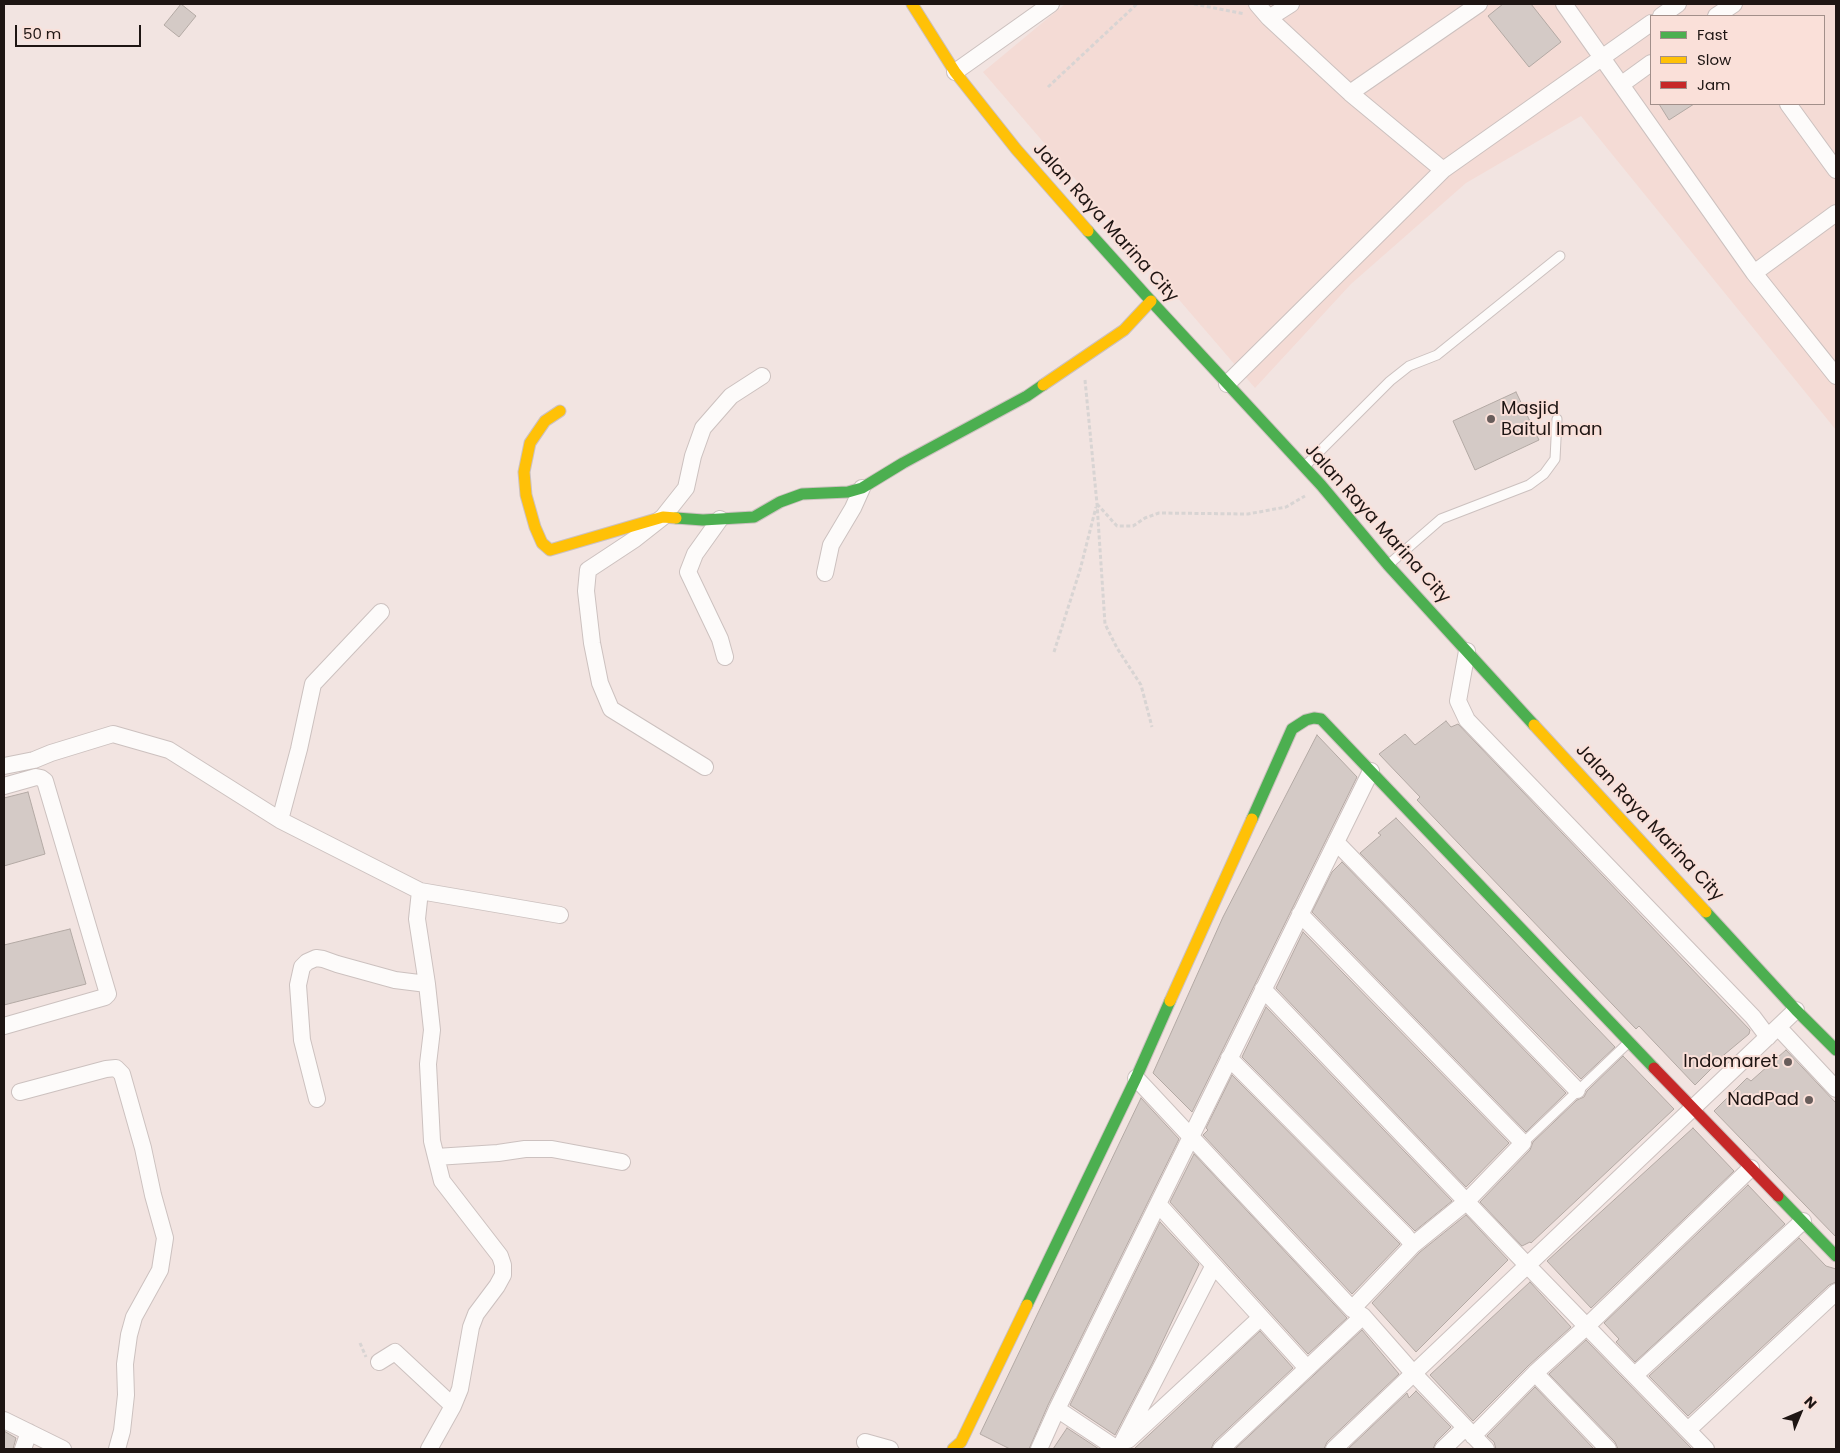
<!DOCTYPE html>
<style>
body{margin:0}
#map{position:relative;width:1840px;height:1453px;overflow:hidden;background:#f2e4e1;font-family:Poppins,sans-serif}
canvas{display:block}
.frame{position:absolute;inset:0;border:5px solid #1e1513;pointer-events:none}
.legend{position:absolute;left:1650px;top:15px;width:175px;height:90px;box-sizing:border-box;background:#fae0d9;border:1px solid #a28f8a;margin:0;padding:6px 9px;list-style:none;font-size:15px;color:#1e1513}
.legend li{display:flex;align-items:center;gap:10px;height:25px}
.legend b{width:25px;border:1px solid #a28f8a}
.north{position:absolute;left:1775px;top:1388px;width:50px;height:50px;-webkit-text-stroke:4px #fae0d9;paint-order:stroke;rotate:45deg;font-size:14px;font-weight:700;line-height:20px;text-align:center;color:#1e1513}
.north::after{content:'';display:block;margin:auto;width:18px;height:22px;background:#1e1513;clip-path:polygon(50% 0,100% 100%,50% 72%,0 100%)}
.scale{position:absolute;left:15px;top:25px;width:126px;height:22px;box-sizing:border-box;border:2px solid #1e1513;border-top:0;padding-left:6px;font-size:15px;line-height:18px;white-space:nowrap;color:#1e1513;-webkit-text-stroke:4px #fae0d9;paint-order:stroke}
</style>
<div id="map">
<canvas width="1840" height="1453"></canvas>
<div class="frame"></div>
<ul class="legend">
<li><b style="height:6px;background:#4caf50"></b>Fast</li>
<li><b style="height:6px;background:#ffc107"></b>Slow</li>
<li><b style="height:6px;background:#c62828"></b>Jam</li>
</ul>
<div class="north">N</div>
<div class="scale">50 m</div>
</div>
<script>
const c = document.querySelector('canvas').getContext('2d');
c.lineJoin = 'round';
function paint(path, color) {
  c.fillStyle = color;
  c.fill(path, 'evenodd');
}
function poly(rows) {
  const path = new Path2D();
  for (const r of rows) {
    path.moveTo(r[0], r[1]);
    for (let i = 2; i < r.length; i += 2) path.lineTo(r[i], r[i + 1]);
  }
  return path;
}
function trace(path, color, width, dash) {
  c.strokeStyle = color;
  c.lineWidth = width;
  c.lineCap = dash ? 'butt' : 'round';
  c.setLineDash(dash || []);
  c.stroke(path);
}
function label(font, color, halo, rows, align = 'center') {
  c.font = font + ' Poppins,sans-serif';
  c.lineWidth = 4;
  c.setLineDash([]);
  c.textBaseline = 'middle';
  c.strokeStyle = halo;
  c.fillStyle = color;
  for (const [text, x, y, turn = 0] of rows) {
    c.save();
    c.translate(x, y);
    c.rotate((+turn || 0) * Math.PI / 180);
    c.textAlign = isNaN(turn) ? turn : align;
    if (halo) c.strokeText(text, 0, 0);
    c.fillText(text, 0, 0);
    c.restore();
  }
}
paint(poly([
 [1065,4,1836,4,1836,430,1581,116,1466,183,1351,284,1255,388,983,72],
 [1651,16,1824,16,1824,104,1651,104]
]), '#f4dbd5');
const building = poly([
 [181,4,196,16,179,37,164,25,181,4],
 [1503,4,1531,4,1561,42,1529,67,1488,16,1503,4],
 [1659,104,1694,104,1669,120,1659,104],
 [1516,392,1539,440,1475,470,1453,421,1516,392],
 [1446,721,1451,727,1458,724,1750,1030,1749,1034,1713,1064,1715,1065,1695,1085,1639,1026,1636,1029,1417,800,1420,797,1379,754,1405,734,1415,745,1446,721],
 [1317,735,1357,777,1192,1112,1153,1073,1223,917,1317,735],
 [28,792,45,854,4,866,4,798,28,792],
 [1396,818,1615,1047,1581,1079,1360,853,1381,835,1378,833,1396,818],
 [1342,862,1566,1093,1526,1132,1312,912,1332,872,1342,862],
 [70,929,86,984,4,1005,4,945,70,929],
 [1303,932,1509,1143,1466,1187,1276,988,1303,932],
 [1266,1007,1452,1201,1415,1231,1242,1057,1266,1007],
 [1786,1050,1836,1103,1836,1237,1714,1111,1747,1078,1751,1081,1786,1050],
 [1623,1056,1674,1109,1531,1243,1530,1242,1522,1246,1480,1202,1530,1150,1533,1142,1577,1100,1584,1097,1587,1091,1623,1056],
 [1232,1075,1400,1244,1352,1294,1203,1135,1208,1130,1206,1128,1232,1075],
 [1141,1098,1179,1139,1048,1405,1029,1449,1010,1449,980,1434,1141,1098],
 [1693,1128,1734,1171,1591,1308,1547,1261,1693,1128],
 [1194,1154,1347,1318,1308,1354,1170,1202,1194,1154],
 [1748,1185,1785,1224,1635,1362,1616,1342,1619,1339,1604,1323,1748,1185],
 [1466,1215,1508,1260,1416,1352,1372,1303,1420,1252,1466,1215],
 [1160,1222,1199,1264,1152,1364,1115,1435,1070,1405,1160,1222],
 [1799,1238,1826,1266,1836,1269,1836,1282,1829,1285,1688,1416,1649,1376,1799,1238],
 [1530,1282,1571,1327,1528,1366,1473,1421,1430,1375,1530,1282],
 [1362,1330,1399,1374,1327,1442,1324,1449,1235,1449,1362,1330],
 [1260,1331,1293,1368,1214,1442,1211,1449,1134,1449,1260,1331],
 [1586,1340,1692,1449,1618,1449,1615,1442,1549,1374,1586,1340],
 [1535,1387,1594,1449,1496,1449,1494,1442,1487,1436,1535,1387],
 [1416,1391,1451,1427,1436,1442,1433,1449,1348,1449,1407,1393,1409,1398,1416,1391],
 [1067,1428,1099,1449,1053,1449,1067,1428],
 [4,1431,16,1438,13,1449,4,1449,4,1431]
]);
paint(building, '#d4cac6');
trace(building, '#b3a9a4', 1);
const lane = poly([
 [1304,467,1390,381,1409,366,1437,355,1560,256],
 [1388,565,1441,519,1529,485,1544,474,1555,459,1557,419],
 [1523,1143,1629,1042]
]);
const street = poly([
 [1257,4,1269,18,1291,4],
 [1564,4,1754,273,1836,376],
 [1661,16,1678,4],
 [1716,16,1734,4],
 [1269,18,1350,93,1443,170],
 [955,72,1051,4],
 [1622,84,1651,63],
 [1350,93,1479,4],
 [1788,104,1836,170],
 [1754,273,1836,213],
 [1227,384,1443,170,1651,23],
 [720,519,695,554,688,572,720,639,725,657],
 [825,573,831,545,853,508,862,488],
 [1467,651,1458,701,1467,720,1753,1017,1768,1037],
 [4,766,34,760,51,753,113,734,169,750,280,820,299,749,313,684,381,612],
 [705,767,611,709,600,683,592,643,586,591,588,570,635,539,663,517,686,488,693,456,703,428,731,396,762,376],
 [4,786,36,777,41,778,45,781,108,994,105,997,4,1026],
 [280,820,420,891,560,915],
 [1336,842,1577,1090],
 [420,891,417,919,427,984,432,1030,428,1064,432,1141,442,1181,500,1256,503,1265,503,1275,497,1286,476,1314,471,1327,460,1389,453,1406,429,1449],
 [1300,914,1523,1143,1466,1202,1413,1245],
 [1263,989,1528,1266,1706,1449],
 [1778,1027,1836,1089],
 [1229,1058,1405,1235,1413,1245,1352,1309],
 [1136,1078,1352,1309,1363,1316,1414,1374,1486,1449],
 [20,1092,106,1069,116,1068,122,1074,143,1148,153,1195,165,1238,160,1270,134,1317,129,1335,125,1364,126,1395,122,1431,117,1449],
 [317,1099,302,1040,298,985,302,967,307,962,316,958,323,959,337,964,395,980,427,984],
 [436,1157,498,1153,525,1149,552,1149,622,1162],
 [1158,1204,1307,1368],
 [379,1362,395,1352,453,1406],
 [1535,1373,1608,1449],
 [1635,1375,1803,1221],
 [1057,1409,1117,1449],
 [4,1420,63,1449],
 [1688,1430,1836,1292],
 [1473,1436,1535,1373,1587,1326,1751,1168],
 [1128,1440,1260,1318],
 [865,1442,890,1449],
 [23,1449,29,1432],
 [1039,1449,1057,1409,1371,771],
 [1119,1449,1213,1267],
 [1221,1449,1363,1316],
 [1334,1449,1796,1010],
 [1443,1449,1465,1428]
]);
const fast = poly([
 [1088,231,1151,301,1321,485,1388,565,1534,725],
 [676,518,703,520,754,517,780,502,802,494,848,492,862,488,903,463,1027,396,1043,385],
 [1252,819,1292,729,1306,720,1314,718,1321,719,1654,1068],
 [1706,912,1796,1010,1836,1050],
 [1778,1196,1836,1256],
 [1027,1305,1136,1078,1170,1001]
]);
const slow = poly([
 [912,4,955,72,1016,149,1088,231],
 [1043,385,1124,330,1151,301],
 [560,411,545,421,530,443,524,472,526,495,535,527,542,543,550,550,663,517,676,518],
 [1534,725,1706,912],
 [1170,1001,1252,819],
 [953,1449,961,1442,1027,1305]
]);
const jam = poly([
 [1654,1068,1778,1196]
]);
trace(lane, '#ccc1bf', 11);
trace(street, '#ccc1bf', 18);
trace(fast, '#ccc1bf', 13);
trace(slow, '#ccc1bf', 13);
trace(jam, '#ccc1bf', 13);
trace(poly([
 [1194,4,1245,14],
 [1048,87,1137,4],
 [1085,380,1097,504,1105,624,1117,648,1141,685,1152,727],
 [1097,504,1117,526,1133,526,1145,518,1159,513,1248,514,1286,507,1305,496],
 [1054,652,1080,570,1096,507],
 [360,1343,366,1357]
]), '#d8d4d3', 3, [4, 2.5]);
trace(lane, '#fdfbfa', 9);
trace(street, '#fdfbfa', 16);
trace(fast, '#4caf50', 11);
trace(slow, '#ffc107', 11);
trace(jam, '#c62828', 11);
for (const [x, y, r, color] of [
 [1491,419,5,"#685d5b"],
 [1788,1062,5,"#685d5b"],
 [1809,1100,5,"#685d5b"]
]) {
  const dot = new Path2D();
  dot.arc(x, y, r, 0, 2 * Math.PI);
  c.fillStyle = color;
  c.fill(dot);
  trace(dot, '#fae0d9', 2);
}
label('18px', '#1e1513', '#fae0d9', [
 ["Jalan Raya Marina City",1105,223,48],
 ["Jalan Raya Marina City",1377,524,48],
 ["Jalan Raya Marina City",1649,823,47]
]);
label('18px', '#1e1513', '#fae0d9', [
 ["Masjid",1501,409,"left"],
 ["Baitul Iman",1501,430,"left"],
 ["Indomaret",1778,1062],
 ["NadPad",1799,1100]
], 'right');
</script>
